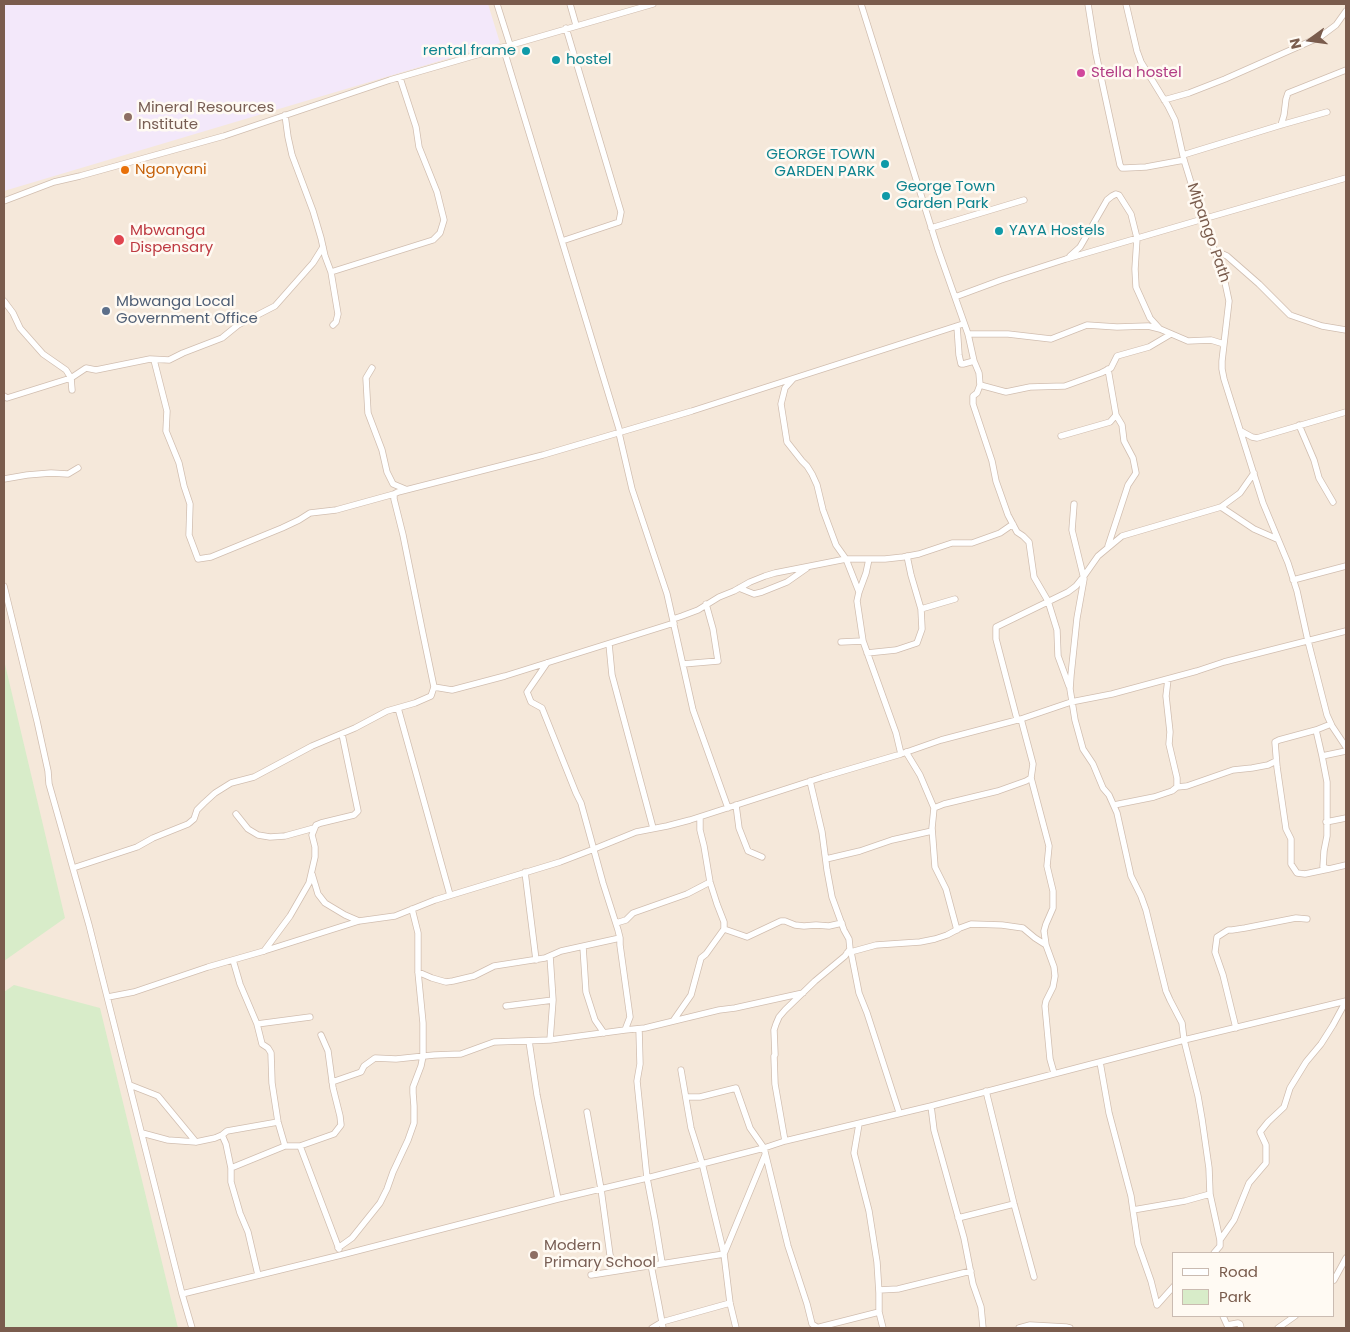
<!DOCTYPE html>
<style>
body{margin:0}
#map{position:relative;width:1350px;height:1332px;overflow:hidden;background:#fdf6ec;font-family:Poppins,sans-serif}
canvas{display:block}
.frame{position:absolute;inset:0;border:5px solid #7a5c4d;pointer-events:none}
.legend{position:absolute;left:1172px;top:1252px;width:162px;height:65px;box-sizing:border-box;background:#fffaf3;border:1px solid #cabbb1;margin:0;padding:6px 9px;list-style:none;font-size:15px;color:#7a5c4d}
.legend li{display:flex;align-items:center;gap:10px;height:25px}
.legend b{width:25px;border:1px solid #cabbb1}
.north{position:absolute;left:1285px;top:15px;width:50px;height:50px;-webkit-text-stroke:4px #fffaf3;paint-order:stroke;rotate:256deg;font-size:14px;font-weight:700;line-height:20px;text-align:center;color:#7a5c4d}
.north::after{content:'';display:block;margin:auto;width:18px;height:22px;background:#7a5c4d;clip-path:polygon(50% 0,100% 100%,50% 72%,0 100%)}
</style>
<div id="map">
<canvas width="1350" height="1332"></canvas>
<div class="frame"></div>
<ul class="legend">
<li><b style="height:6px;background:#fff"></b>Road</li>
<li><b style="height:14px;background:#d8ecc9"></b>Park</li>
</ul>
<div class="north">N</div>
</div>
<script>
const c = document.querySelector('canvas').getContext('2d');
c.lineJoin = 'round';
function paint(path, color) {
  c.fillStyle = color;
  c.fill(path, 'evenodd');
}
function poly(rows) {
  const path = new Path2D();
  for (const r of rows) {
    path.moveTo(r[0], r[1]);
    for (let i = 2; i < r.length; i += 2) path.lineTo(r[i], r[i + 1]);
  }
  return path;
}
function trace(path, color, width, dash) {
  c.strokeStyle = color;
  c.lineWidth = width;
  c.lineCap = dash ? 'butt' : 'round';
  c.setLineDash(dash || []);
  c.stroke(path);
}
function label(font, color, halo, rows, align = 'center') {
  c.font = font + ' Poppins,sans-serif';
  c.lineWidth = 5;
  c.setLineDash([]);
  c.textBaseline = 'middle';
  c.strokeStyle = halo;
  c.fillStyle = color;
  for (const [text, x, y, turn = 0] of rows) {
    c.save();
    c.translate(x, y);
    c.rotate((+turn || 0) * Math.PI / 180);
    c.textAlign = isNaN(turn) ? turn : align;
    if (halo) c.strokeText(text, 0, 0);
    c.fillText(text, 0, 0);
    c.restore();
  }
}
paint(poly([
 [4,4,1346,4,1346,1328,4,1328],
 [1174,1253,1334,1253,1334,1316,1174,1316]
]), '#f5e8da');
paint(poly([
 [4,4,488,4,500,43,4,191]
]), '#f3e8fa');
paint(poly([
 [4,660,65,918,4,961],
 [14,985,100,1008,178,1328,4,1328,4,992]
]), '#d8ecc9');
const minor = poly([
 [497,4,510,45],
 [570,4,576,25],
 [861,4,938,249,968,334,974,361,979,373,980,385,977,393,973,396,973,404,992,461,996,481,1008,515,1017,532,1023,536,1029,542,1034,577,1048,601,1057,630,1058,656,1069,686],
 [1088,4,1096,54,1120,165,1122,168,1125,168,1146,167,1184,160],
 [1126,4,1137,51,1141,62,1168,106,1175,120,1184,160,1200,212,1223,273,1229,301,1222,361,1222,369,1224,379,1263,503,1288,563,1297,591,1308,641,1327,715,1332,726,1346,747],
 [503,47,620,432],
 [1164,100,1189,93,1225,79,1320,37,1336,25,1346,11],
 [285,115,288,137,292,155,313,211,321,238,325,256,331,272,338,314,336,322,333,325],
 [1281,125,1284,115,1286,99,1288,93,1346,70],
 [1183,155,1281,125,1327,112],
 [4,201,54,182,80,176,224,136,390,80,653,4],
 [931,228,1024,200],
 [562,241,619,222,621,212,566,28],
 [1216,251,1227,256,1259,284,1290,315,1322,326,1346,330],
 [1070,256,1080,247,1107,200,1112,196,1116,194,1119,195,1131,214,1137,238,1135,269,1136,287,1150,318,1160,329],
 [331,272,433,240,440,233,444,220,437,192,419,147,416,127,400,78],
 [955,297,1001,280,1066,259,1203,219,1346,178],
 [4,301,13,313,20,328,43,354,66,370,71,378,72,390],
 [957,326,959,355,961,364,963,364,974,361],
 [968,334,1008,334,1051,339,1087,325,1117,327,1148,326,1160,329,1188,341,1211,340,1224,344],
 [154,360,167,411,166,431,179,463,184,486,190,504,189,535,198,559,211,557,282,528,299,520,310,513,336,510,394,494],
 [372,368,366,378,368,413,382,450,387,472,393,484,405,489],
 [793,379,785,388,781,404,787,442,802,461,807,466,812,474,817,485,823,510,836,545,846,559,885,559,903,557,919,554,952,543,972,543,1000,533,1013,524],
 [980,385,1006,392,1030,387,1065,386,1101,373,1111,368,1117,356,1149,347,1171,334],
 [4,396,7,398,71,378,86,368,96,370,150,359,169,360,183,353,222,338,238,325,275,306,313,263,323,247],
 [1299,425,1314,460,1319,478,1333,502],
 [1241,431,1252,437,1257,438,1346,412],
 [619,433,632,489,667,594,693,710,728,808],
 [1061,436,1110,422,1116,415,1108,369],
 [4,479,27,475,51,473,68,474,78,468],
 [1074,504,1072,530,1084,579,1077,618,1071,675,1070,689,1075,720,1083,749,1093,764,1103,788,1109,795,1117,813,1131,876,1141,896,1146,910,1166,991,1170,1000,1182,1023,1184,1040,1198,1096,1202,1119,1209,1168,1210,1194,1220,1240,1220,1246,1214,1253],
 [1221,507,1254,529,1277,539],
 [1108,546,1128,485,1136,473,1133,458,1124,441,1122,425,1116,415],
 [869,559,866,573,859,592,857,601,863,641,896,733,901,754],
 [1293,580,1346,566],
 [4,586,37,721,48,771,49,784,89,925,182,1294,192,1328],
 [739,588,754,594,762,592,787,582,807,568],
 [921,609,955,599],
 [673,619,682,616,698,610,719,597,734,591,750,582,765,576,775,573,846,559,859,592],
 [841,642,863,641],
 [609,644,612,675,653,828],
 [867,653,896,650,917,643,922,629,921,609,911,575,907,556],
 [547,663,527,692,531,702,542,708,576,793,581,803,603,883,618,930,620,938,620,945,630,1017,625,1030],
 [683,664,718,661,713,629,706,604],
 [434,687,452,690,505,676,674,623],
 [398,708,450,895],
 [1017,719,996,639,996,627,1068,592,1076,586,1084,576,1098,556,1122,536,1221,507,1240,493,1254,473],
 [1316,730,1322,756],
 [1346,751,1322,756,1327,782,1327,836,1324,851,1323,867,1329,869,1346,865],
 [906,752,920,775,934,808],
 [1031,778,1049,846,1047,866,1053,891,1053,908,1046,924,1044,931,1046,945,1054,967,1055,976,1053,987,1046,1001,1045,1006,1050,1059,1054,1073],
 [1177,787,1187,786,1233,770,1252,768,1268,765,1276,761],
 [736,805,739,828,748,851,762,857],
 [1114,805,1154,797,1172,791,1177,787,1177,778,1169,744,1170,732,1166,696,1168,679],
 [236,814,248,829,258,835,270,837,285,836,314,828],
 [1326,822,1346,818],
 [826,859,860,851,892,840,932,831],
 [73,868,137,847,153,838,188,824,194,819,197,810,204,803,215,793,231,783,254,777,312,746,355,728,387,711,415,703,431,696,434,687,423,634,403,535,394,499,394,494,398,492,543,455,692,411,963,324],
 [1329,869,1305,874,1297,873,1291,864,1291,839,1286,829,1277,767,1275,742,1279,740,1316,730,1331,724],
 [525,872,536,960],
 [312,874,318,894,325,903,345,915,359,921],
 [616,923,626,920,633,913,687,894,710,882],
 [724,929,747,937,781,921,785,921,795,925,804,926,816,925,829,926,842,923],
 [957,930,946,889,935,867,932,828,934,808,944,804,998,791,1026,781,1031,778,1033,764,1021,719],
 [583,947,586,992,595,1020,604,1033],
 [264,951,290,916,309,883,315,857,315,847,312,835,316,825,321,823,354,815,358,811,342,734],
 [851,952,859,993,867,1013,899,1112],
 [847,953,876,945,920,942,935,939,947,935,960,928,971,924,1002,925,1023,928,1035,938,1046,945],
 [550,956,553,1000,550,1040],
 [233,960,240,984,257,1024,310,1017],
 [418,972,432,978,446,982,453,981,474,976,494,966,545,958,561,951,620,938],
 [108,997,134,992,208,967,264,951,359,921,395,916,435,900,560,862,594,849,636,832,667,826,690,820,823,777,901,754,941,740,1021,719,1071,702,1112,694,1197,671,1224,662,1346,631],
 [506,1006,553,1000],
 [673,1021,691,995,701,958,706,954,724,929,724,922,717,904,710,882,704,846,700,830,700,817],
 [257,1024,262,1044,268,1048,271,1053,272,1083,278,1122,285,1146],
 [1236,1028,1223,975,1215,952,1217,937,1228,930,1232,930,1245,928,1296,918,1307,919],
 [639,1029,640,1064,637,1081,647,1178,655,1220,662,1263],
 [529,1041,537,1095,558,1199],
 [1100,1062,1109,1113,1131,1196,1133,1210,1185,1201,1210,1194],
 [332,1082,361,1072,364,1066,375,1058,396,1059,434,1055,461,1054,494,1042,550,1040,625,1030,645,1028,719,1010,735,1008,803,993],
 [130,1085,158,1096,196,1142],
 [986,1091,1014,1204,1034,1277],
 [686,1097,700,1097,736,1088,750,1128,764,1148,788,1246,807,1304,812,1324,818,1328],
 [931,1106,934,1130,964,1238,973,1284,981,1307,983,1328],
 [587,1112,601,1189,610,1255,615,1266,619,1270],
 [859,1124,854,1153,869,1211,877,1262,879,1293,879,1312],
 [142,1133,168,1140,196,1142,215,1138,222,1135,227,1131,278,1122],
 [222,1135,226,1144,231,1168,231,1182,240,1213,248,1232,258,1275],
 [785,1141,775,1084,774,1056,775,1055,774,1030,776,1024,779,1017,785,1010,815,981,845,956,850,949,849,939,844,930,832,897,827,870,822,832,810,781],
 [300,1146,334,1134,341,1125,340,1116,333,1088,328,1051,321,1035],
 [231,1168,285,1146,300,1146,339,1249],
 [1133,1210,1138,1244,1151,1281,1157,1305,1174,1286],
 [958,1218,1014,1204],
 [1220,1240,1234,1220,1249,1183,1266,1163,1266,1145,1260,1132,1268,1122,1284,1107,1290,1088,1306,1062,1321,1044,1333,1025,1346,1001],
 [338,1248,352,1238,380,1203,387,1189,393,1172,408,1140,414,1123,414,1106,413,1093,413,1087,421,1066,423,1056,423,1023,418,972,418,933,412,909],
 [651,1265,659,1306,663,1328],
 [591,1275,724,1254,702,1163,691,1128,681,1070],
 [1334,1280,1346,1258],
 [879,1290,898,1289,971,1271],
 [182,1294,341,1255,558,1199,647,1178,764,1148,785,1141,931,1106,1184,1040,1346,1001],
 [1223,1316,1227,1325,1238,1323,1240,1324,1241,1328],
 [652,1328,662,1322,730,1303],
 [736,1328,730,1303,724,1254,765,1155],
 [816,1328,879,1312,883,1328],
 [1019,1328,1030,1325,1066,1327,1070,1328],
 [1278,1328,1295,1316]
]);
trace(minor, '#d1beb0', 7);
trace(minor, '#fff', 5.5);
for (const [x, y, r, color] of [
 [526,51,5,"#0f9aa8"],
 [556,60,5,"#0f9aa8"],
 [1081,73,5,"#d1479c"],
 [128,117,5,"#8d6e63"],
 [885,164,5,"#0f9aa8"],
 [125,170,5,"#e8710a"],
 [886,196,5,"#0f9aa8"],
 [999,231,5,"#0f9aa8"],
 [119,240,6,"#e0444e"],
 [106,311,5,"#5c6f8a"],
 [534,1255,5,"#8d6e63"]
]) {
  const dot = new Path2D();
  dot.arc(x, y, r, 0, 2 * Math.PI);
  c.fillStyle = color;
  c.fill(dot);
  trace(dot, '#fffaf3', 2);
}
label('15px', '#0d838f', '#fffaf3', [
 ["rental frame",516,51,"right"],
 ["hostel",566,60],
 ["GEORGE TOWN",875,155,"right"],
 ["GARDEN PARK",875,172,"right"],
 ["George Town",896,187],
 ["Garden Park",896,204],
 ["YAYA Hostels",1009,231]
], 'left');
label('15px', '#b23c85', '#fffaf3', [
 ["Stella hostel",1091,73]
], 'left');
label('15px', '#785e54', '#fffaf3', [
 ["Mineral Resources",138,108],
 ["Institute",138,125],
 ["Modern",544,1246],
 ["Primary School",544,1263]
], 'left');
label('15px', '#c56008', '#fffaf3', [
 ["Ngonyani",135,170]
], 'left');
label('15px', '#be3a42', '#fffaf3', [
 ["Mbwanga",130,231],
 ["Dispensary",130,248]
], 'left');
label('15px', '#7a5c4d', '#fffaf3', [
 ["Mipango Path",1208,233,71]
]);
label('15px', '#4e5e75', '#fffaf3', [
 ["Mbwanga Local",116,302],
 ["Government Office",116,319]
], 'left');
</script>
